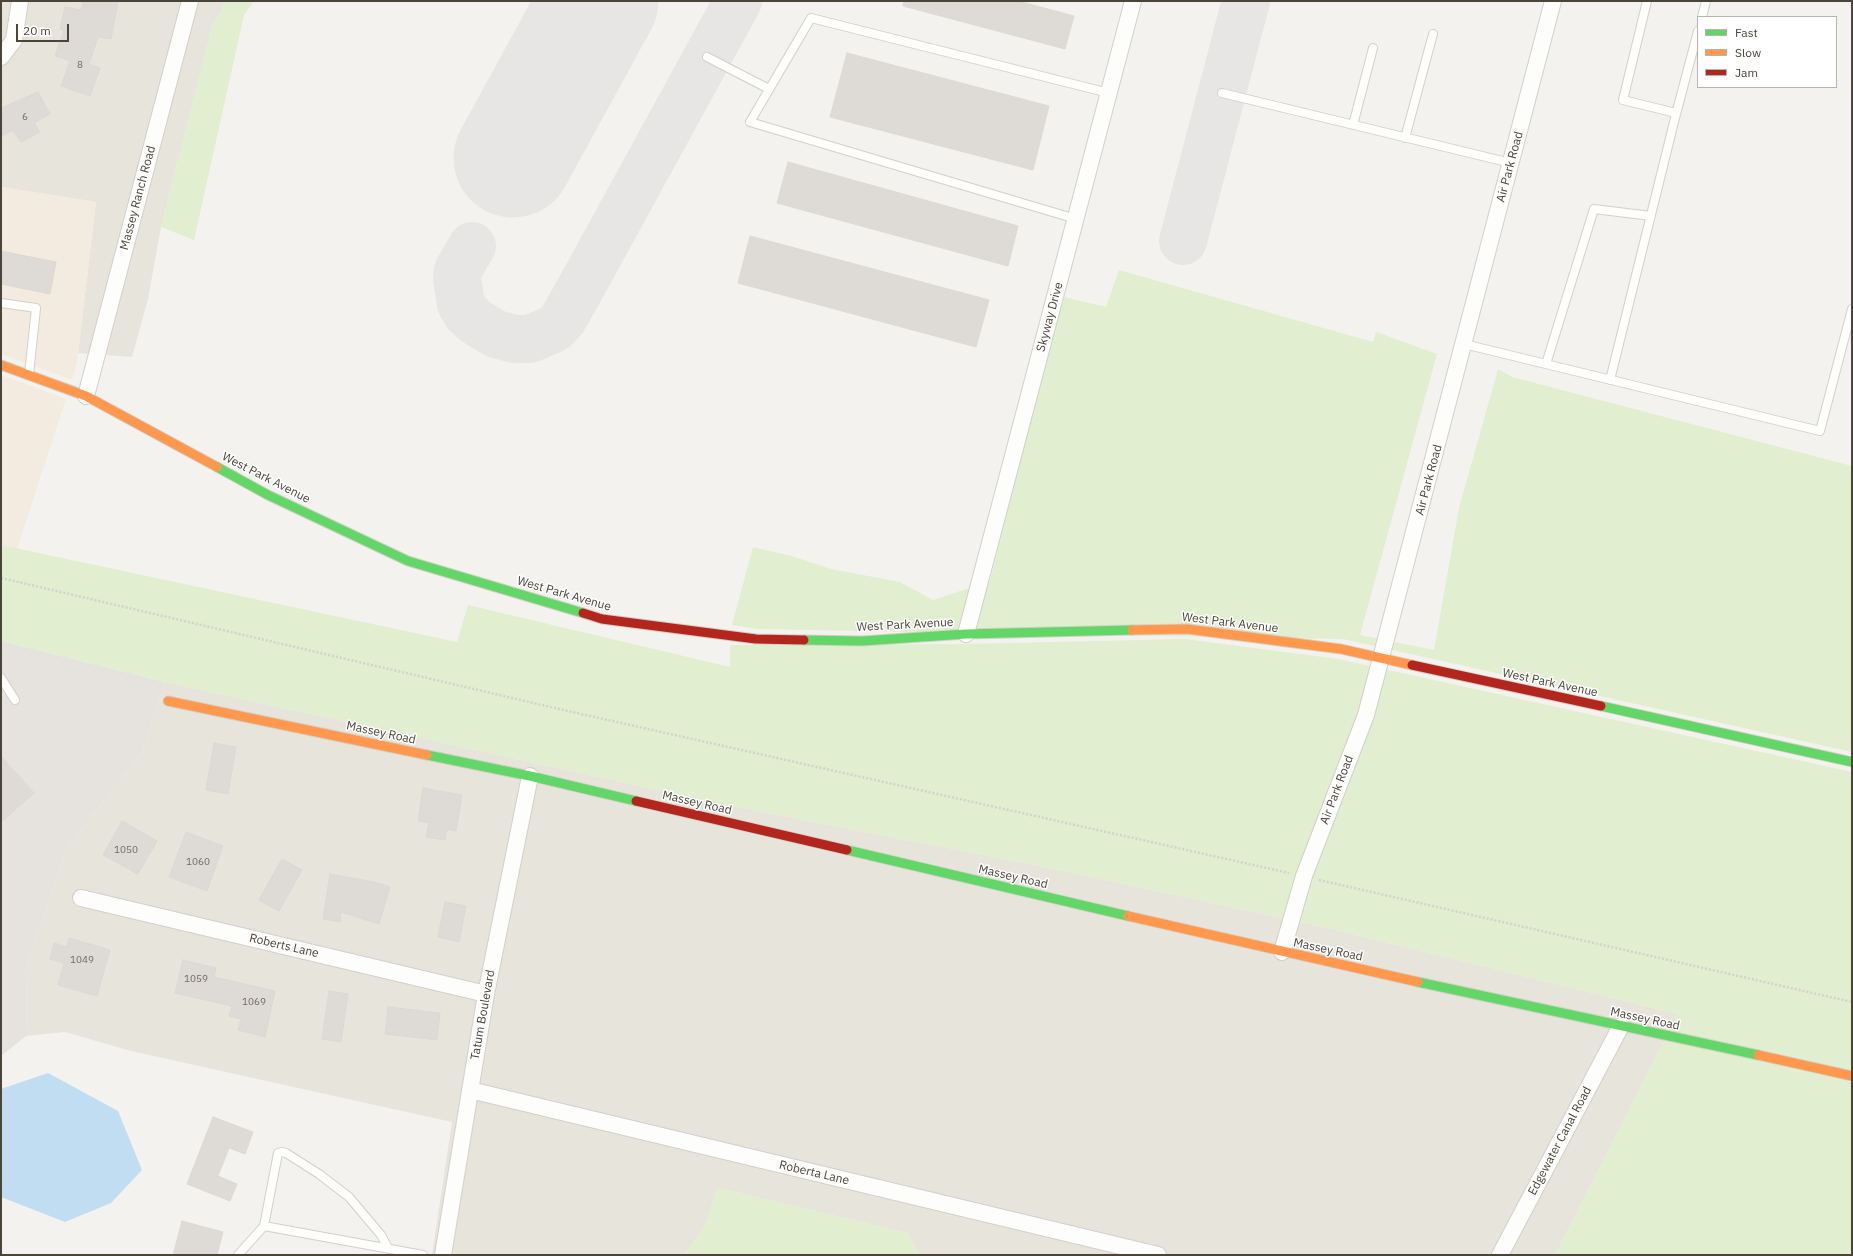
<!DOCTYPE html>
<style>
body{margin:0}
#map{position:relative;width:1853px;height:1256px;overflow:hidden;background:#f4f2ee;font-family:"IBM Plex Sans",sans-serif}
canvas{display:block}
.frame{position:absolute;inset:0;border:2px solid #4b4439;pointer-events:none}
.legend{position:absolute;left:1697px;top:16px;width:140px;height:72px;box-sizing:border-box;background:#fff;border:1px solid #b7b4b0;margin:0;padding:5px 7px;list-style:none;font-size:12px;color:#4b4439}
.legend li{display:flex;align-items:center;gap:8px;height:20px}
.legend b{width:20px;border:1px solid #b7b4b0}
.scale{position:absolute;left:16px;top:24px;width:53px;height:18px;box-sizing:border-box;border:2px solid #4b4439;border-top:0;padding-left:5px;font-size:12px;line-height:14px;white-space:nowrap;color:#4b4439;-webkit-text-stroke:3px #fff;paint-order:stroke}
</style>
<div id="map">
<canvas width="1853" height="1256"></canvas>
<div class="frame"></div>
<ul class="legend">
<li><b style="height:5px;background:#63d668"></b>Fast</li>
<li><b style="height:5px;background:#ff974d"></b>Slow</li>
<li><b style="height:5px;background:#b3261e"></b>Jam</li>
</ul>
<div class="scale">20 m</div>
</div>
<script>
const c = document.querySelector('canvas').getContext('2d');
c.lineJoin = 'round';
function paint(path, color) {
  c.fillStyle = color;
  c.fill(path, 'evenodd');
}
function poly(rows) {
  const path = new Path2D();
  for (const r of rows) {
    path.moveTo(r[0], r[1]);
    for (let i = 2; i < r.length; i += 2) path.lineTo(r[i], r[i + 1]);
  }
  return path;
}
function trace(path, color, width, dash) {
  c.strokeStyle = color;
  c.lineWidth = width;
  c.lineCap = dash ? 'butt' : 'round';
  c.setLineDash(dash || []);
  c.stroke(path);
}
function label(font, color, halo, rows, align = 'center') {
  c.font = font + ' "IBM Plex Sans",sans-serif';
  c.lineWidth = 3;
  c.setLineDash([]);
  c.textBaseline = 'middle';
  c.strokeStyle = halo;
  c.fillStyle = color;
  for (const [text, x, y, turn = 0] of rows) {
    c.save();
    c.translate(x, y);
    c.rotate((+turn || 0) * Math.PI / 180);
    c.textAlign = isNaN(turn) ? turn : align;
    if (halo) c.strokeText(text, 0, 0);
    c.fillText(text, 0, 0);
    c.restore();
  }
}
paint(poly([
 [1,1,226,1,212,27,161,227,148,299,132,357,78,353,96,202,1,187],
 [165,682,722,804,1055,869,1328,928,1678,1014,1555,1255,920,1255,907,1233,718,1188,705,1225,684,1255,432,1255,452,1122,131,1051,65,1032,26,1036,27,963,68,846,142,753]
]), '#e7e4dc');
paint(poly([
 [1,187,96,202,77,362,72,380,1,354],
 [1,375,66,399,17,549,1,545]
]), '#f3ebdf');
paint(poly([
 [1,641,165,682,142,753,68,846,27,963,26,1036,1,1056]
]), '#e6e2de');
paint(poly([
 [226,1,254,1,244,15,194,240,161,227,212,27],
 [1119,270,1373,342,1376,332,1437,354,1360,635,1434,650,1459,508,1498,369,1512,377,1852,466,1852,752,1343,639,863,631,758,629,732,625,753,547,791,556,831,569,900,582,933,600,990,581,1060,296,1106,307],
 [1,545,457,642,468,605,730,667,730,645,965,644,1185,639,1338,659,1852,772,1852,1255,1555,1255,1678,1014,1328,928,1055,869,722,804,165,682,1,641],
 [718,1188,907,1233,920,1255,684,1255,705,1225]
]), '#e1eecf');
paint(poly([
 [48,1073,118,1111,142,1170,111,1203,65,1222,1,1197,1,1089]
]), '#c0ddf1');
trace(poly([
 [1183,241,1246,1],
 [472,246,458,270,457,278,461,304,467,314,476,322,496,334,515,339,530,339,551,330,557,326,563,319,579,291,738,1]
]), '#e8e6e4', 48);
trace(poly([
 [513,158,599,1]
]), '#e8e6e4', 119);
const building = poly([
 [83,1,118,1,111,39,98,37,89,64,100,68,90,96,61,86,70,61,55,56,64,30,60,29,65,7,81,10,83,1],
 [904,1,1018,1,1074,16,1065,49,903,6,904,1],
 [847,53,1049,106,1033,170,830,117,847,53],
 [38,92,50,114,34,123,40,132,21,142,13,130,1,136,1,108,38,92],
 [788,162,1018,226,1008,266,777,203,788,162],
 [750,236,989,300,976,347,738,283,750,236],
 [1,251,56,262,50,294,1,284,1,251],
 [214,743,236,747,228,794,206,790,214,743],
 [1,756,34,793,1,822,1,756],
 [423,788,462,795,456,831,447,829,445,840,426,837,429,823,418,821,423,788],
 [122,821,157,841,138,874,103,855,122,821],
 [186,832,223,846,207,891,169,877,186,832],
 [282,859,302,870,279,911,259,900,282,859],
 [330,874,374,882,390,887,379,924,341,912,340,922,323,919,330,874],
 [445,902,466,906,459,942,438,937,445,902],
 [69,938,110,950,97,996,58,985,64,963,50,959,54,943,67,947,69,938],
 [183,960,216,968,214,977,275,991,265,1037,238,1030,241,1019,229,1016,232,1006,175,993,183,960],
 [329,991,348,994,341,1042,322,1039,329,991],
 [388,1007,440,1013,437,1040,385,1034,388,1007],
 [213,1117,253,1132,245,1154,229,1148,218,1176,237,1184,230,1201,187,1184,213,1117],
 [182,1221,223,1232,217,1255,173,1255,182,1221]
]);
paint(building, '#dedbd6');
trace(building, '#dcd9d4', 1);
const lane = poly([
 [1647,1,1623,100,1676,113],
 [1702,17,1706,1],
 [707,57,769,89],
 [1222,93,1511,163],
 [1353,125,1373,48],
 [1405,138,1433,34],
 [1076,219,750,122,811,18,1109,93],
 [1,303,36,308,29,374],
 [1464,344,1820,431,1852,309],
 [1546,364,1594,209,1651,216],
 [1610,380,1675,118,1698,31],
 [1,678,15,700],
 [264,1226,278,1153,282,1152,286,1153,319,1174,349,1197,381,1235,388,1248],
 [238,1255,264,1226,423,1255]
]);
const street = poly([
 [1,57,14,40,20,1],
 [86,396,190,1],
 [966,634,1133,1],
 [81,898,486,994],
 [1282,952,1304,876,1366,715,1553,1],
 [470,1090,1158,1255],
 [443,1255,486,994,530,776],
 [1500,1255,1621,1026]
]);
const fast = poly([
 [217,467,268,495,408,561,583,613],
 [804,640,862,641,966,634,1132,630],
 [1601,706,1852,762],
 [427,755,530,776,636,801],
 [847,850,1128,916],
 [1418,982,1758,1055]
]);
const slow = poly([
 [1,365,86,396,217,467],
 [1132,630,1187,629,1341,649,1412,665],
 [168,701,427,755],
 [1128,916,1418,982],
 [1758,1055,1852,1076]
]);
const jam = poly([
 [583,613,602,619,756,639,804,640],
 [1412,665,1601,706],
 [636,801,847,850]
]);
trace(lane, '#d2d0cb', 10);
trace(street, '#d2d0cb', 18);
trace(fast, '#d3cfc5', 11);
trace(slow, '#d3cfc5', 11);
trace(jam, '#d3cfc5', 11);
trace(poly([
 [1,578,559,709,1289,873],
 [1319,880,1852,1002]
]), '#d3d2cc', 2.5, [2, 2]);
trace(lane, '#fdfdfc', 8);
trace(street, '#fdfdfc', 16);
trace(fast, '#63d668', 9);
trace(slow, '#ff974d', 9);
trace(jam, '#b3261e', 9);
label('10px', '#706a61', null, [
 ["8",80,65],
 ["6",25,117],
 ["1050",126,850],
 ["1060",198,862],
 ["1049",82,960],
 ["1059",196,979],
 ["1069",254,1002]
]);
label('12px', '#4b4439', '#fff', [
 ["Air Park Road",1510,167,-75],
 ["Massey Ranch Road",138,198,-75],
 ["Skyway Drive",1050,317,-75],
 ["West Park Avenue",266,478,27],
 ["Air Park Road",1429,480,-75],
 ["West Park Avenue",564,594,16],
 ["West Park Avenue",1230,623,7],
 ["West Park Avenue",905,625,-3],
 ["West Park Avenue",1550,683,12],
 ["Massey Road",381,733,12],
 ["Air Park Road",1337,790,-69],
 ["Massey Road",697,803,13],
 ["Massey Road",1013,877,13],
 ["Roberts Lane",284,946,13],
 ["Massey Road",1328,950,12],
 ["Tatum Boulevard",483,1015,-80],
 ["Massey Road",1645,1019,12],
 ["Edgewater Canal Road",1560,1141,-62],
 ["Roberta Lane",814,1173,13]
]);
</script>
